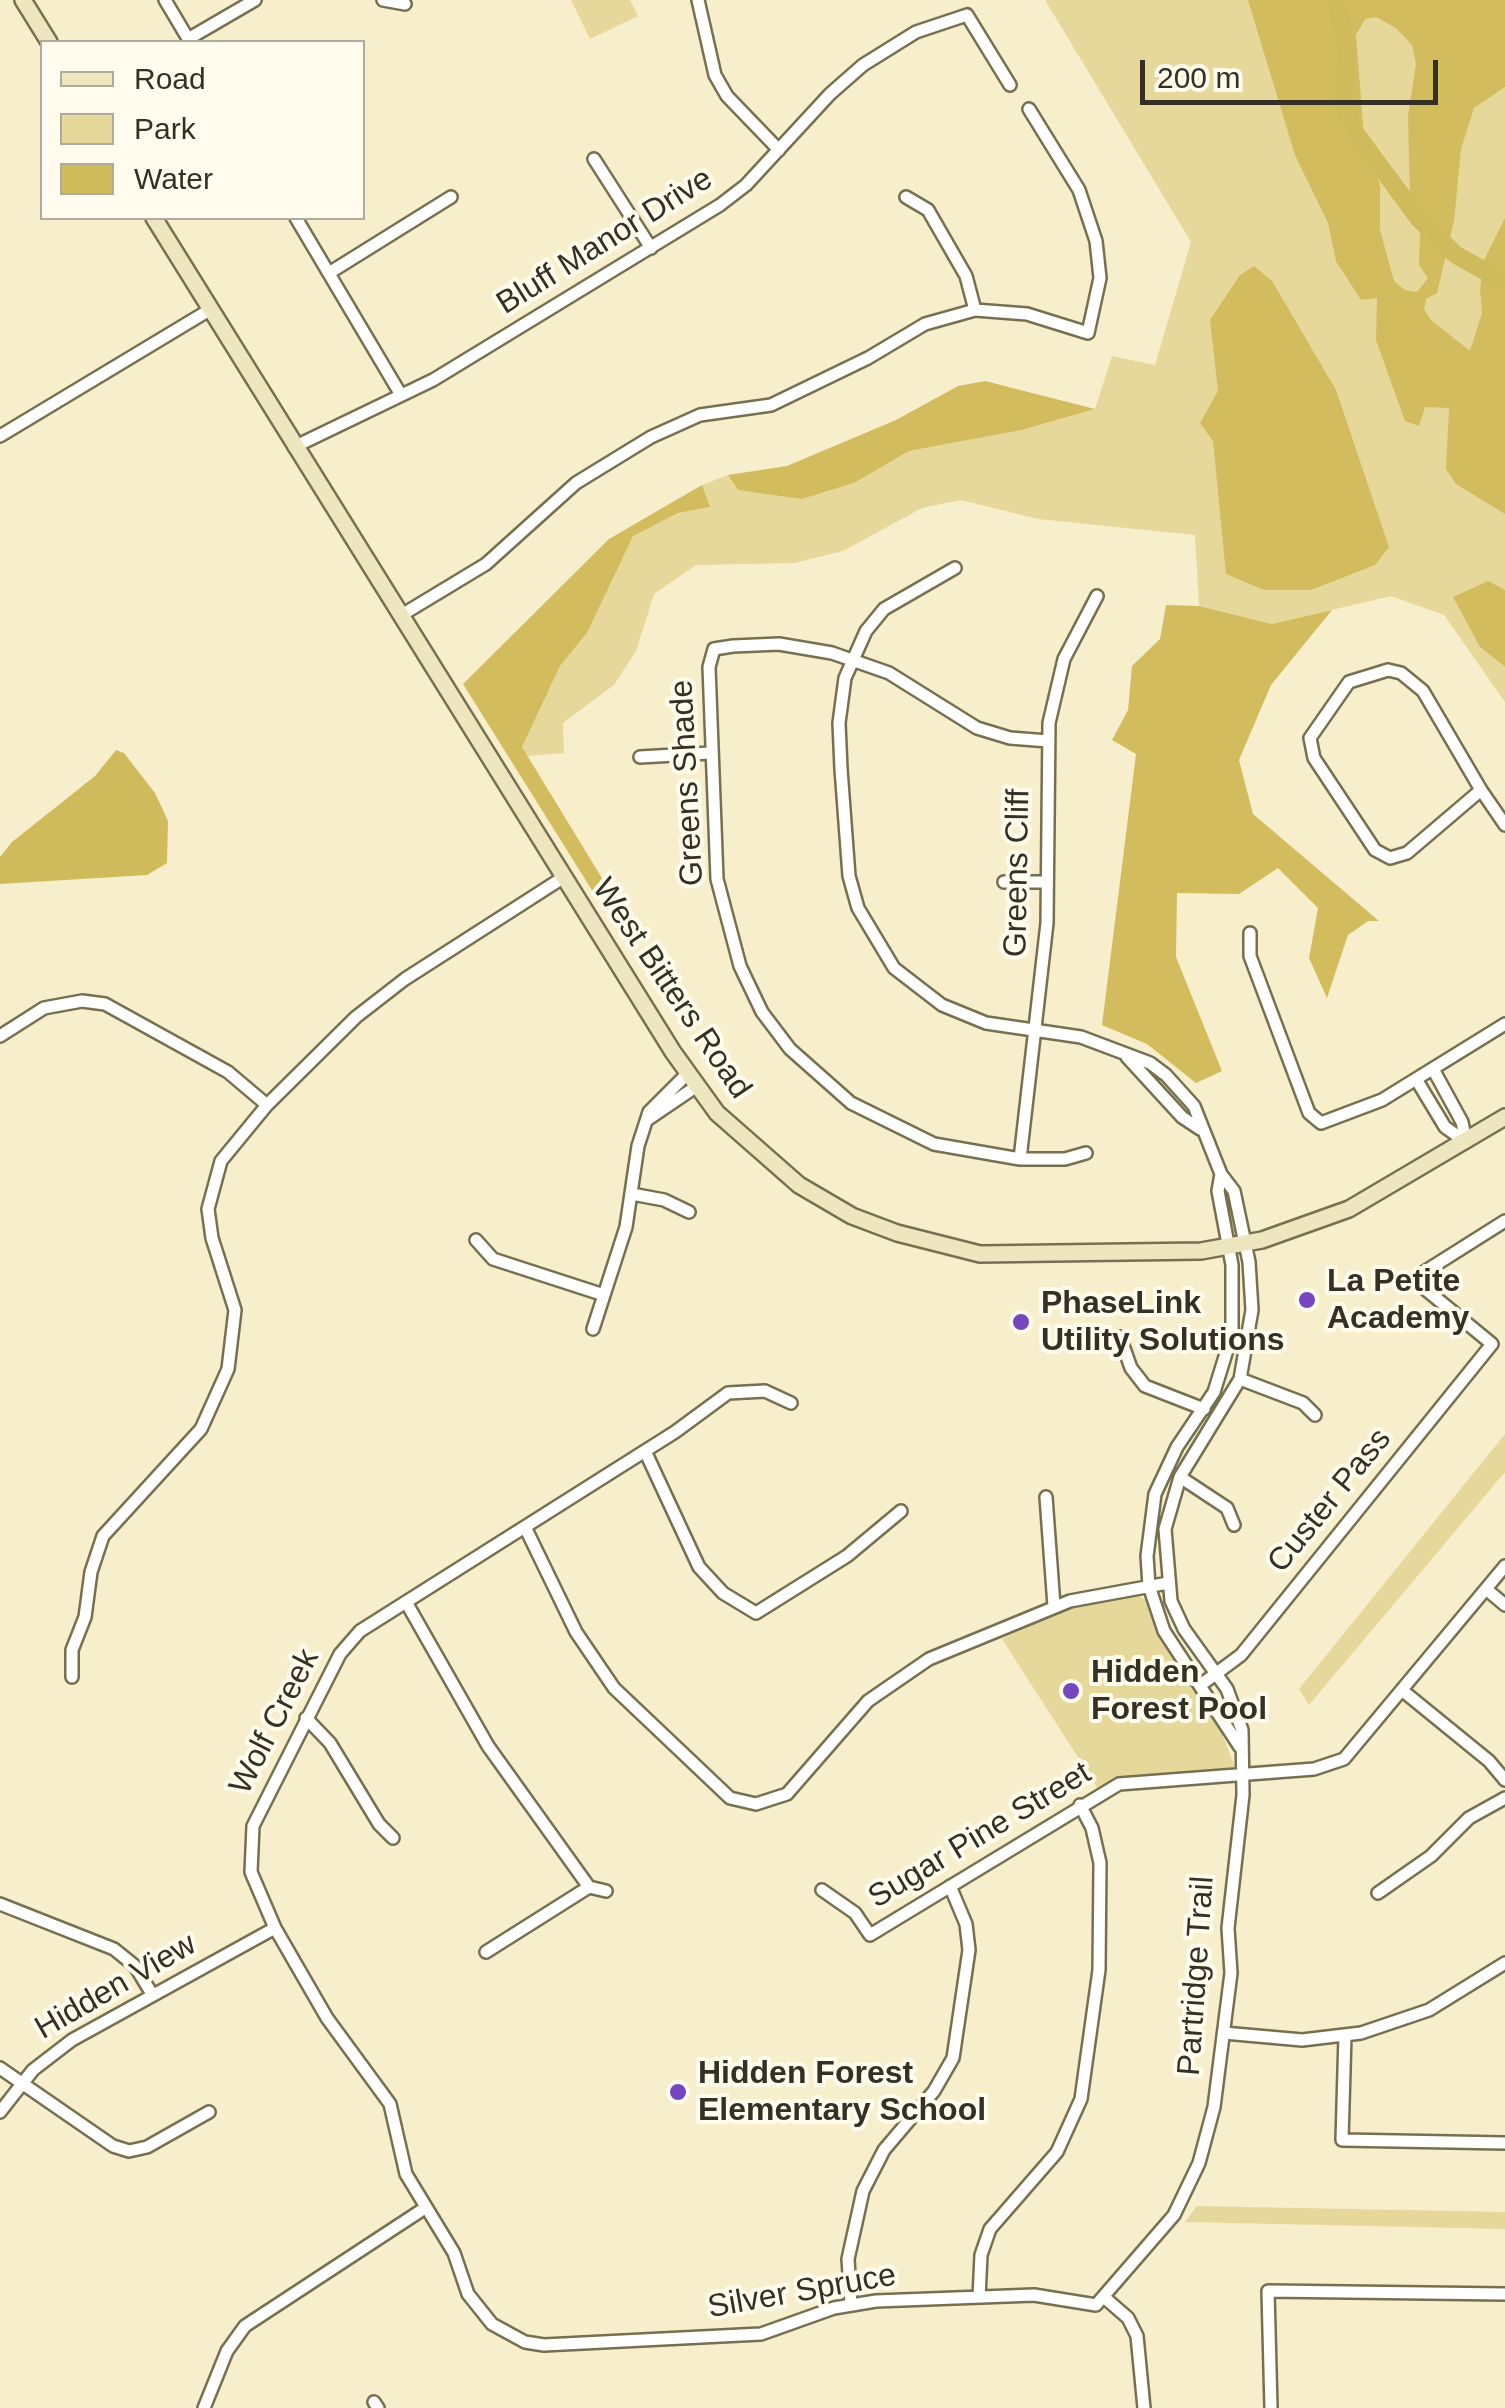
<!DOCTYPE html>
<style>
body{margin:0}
#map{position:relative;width:1505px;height:2408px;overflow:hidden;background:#f7efcc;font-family:Arial,sans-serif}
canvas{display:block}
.legend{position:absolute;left:40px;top:40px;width:325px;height:180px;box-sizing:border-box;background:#fffcee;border:2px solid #aeab9d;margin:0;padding:12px 18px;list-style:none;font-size:30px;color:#343124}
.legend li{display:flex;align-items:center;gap:20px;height:50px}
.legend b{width:50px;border:2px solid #aeab9d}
.scale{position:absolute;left:1140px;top:60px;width:298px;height:45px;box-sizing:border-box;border:5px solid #343124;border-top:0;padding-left:12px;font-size:30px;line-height:35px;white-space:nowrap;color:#343124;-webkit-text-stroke:8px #fffcee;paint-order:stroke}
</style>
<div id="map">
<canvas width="1505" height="2408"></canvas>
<ul class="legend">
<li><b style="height:12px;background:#eee6be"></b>Road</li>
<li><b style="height:28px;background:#e6d89b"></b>Park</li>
<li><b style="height:28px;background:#d0bb5c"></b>Water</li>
</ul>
<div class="scale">200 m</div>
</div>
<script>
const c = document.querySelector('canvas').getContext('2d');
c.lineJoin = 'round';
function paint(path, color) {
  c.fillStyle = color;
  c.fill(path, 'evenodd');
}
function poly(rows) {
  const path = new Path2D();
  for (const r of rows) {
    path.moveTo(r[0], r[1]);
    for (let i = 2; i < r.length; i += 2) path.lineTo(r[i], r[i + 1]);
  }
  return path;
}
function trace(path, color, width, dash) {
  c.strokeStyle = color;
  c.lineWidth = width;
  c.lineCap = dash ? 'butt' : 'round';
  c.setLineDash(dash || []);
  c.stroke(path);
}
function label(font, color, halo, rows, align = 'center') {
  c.font = font + ' Arial,sans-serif';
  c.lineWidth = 8;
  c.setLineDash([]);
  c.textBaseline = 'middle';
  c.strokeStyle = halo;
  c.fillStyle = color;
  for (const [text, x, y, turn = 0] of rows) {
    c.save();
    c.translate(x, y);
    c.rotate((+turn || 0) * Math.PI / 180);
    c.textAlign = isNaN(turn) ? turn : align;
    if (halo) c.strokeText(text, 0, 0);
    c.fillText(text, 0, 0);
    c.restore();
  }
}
paint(poly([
 [571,0,630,0,638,16,590,39],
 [1045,0,1505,0,1505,635,1480,647,1505,667,1505,702,1444,615,1391,596,1272,624,1199,606,1195,535,1038,519,961,500,922,508,843,551,794,563,696,565,654,594,636,651,614,685,563,723,564,753,527,756,522,747,560,666,587,633,633,535,678,513,709,507,702,485,728,475,738,490,856,482,909,451,1022,430,1095,409,1112,356,1155,365,1191,242],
 [1505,1434,1505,1472,1309,1705,1299,1689],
 [1139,1596,1146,1600,1171,1655,1215,1716,1235,1767,1142,1776,1099,1790,1002,1639,1061,1610],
 [1197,2206,1505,2212,1505,2229,1185,2222]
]), '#e6d89b');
paint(poly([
 [1248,0,1505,0,1505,87,1474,108,1461,149,1454,221,1437,293,1426,299,1424,309,1431,320,1470,351,1482,313,1480,289,1484,260,1505,218,1505,514,1456,484,1446,469,1449,408,1425,407,1419,426,1405,421,1376,340,1377,298,1361,300,1336,261,1328,223,1295,155],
 [1376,17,1396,28,1412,45,1416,64,1408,116,1410,201,1420,234,1419,265,1428,278,1417,292,1405,290,1394,281,1380,230,1380,185,1364,138,1356,35,1365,19],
 [1254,266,1272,281,1336,390,1389,547,1375,565,1311,590,1264,590,1226,574,1213,441,1200,423,1218,391,1210,320,1240,275],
 [985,381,1095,409,1022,430,909,451,856,482,802,499,738,490,728,475,787,466,896,420,958,386],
 [702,485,710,507,678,513,633,536,587,633,560,666,522,747,608,888,595,895,463,684,609,539],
 [1488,581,1505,590,1505,667,1480,647,1453,597],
 [1166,605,1199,606,1272,624,1332,610,1271,685,1239,760,1253,814,1379,921,1368,921,1348,935,1327,998,1309,958,1318,908,1278,868,1239,894,1177,893,1176,957,1222,1071,1196,1083,1147,1044,1102,1025,1136,754,1112,740,1128,710,1132,666,1160,639]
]), '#d2bc5e');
paint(poly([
 [116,750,124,753,155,793,168,821,167,863,147,875,0,884,0,857,12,842,95,776]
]), '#d0bb5c');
trace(poly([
 [1336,0,1347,51,1343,104,1354,131,1419,219,1456,255,1505,282]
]), '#d0bb5c', 18);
const street = poly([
 [165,0,190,42],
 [383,0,405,4],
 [698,0,715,75,727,96,779,150],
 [188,39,255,0],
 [594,159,651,248],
 [906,197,928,210,966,276,975,310],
 [296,218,401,395],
 [329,273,451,197],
 [0,436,211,309],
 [294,447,433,380,720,205,746,185,830,94,863,65,916,32,967,15,1010,85],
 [400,616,486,564,576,483,651,437,700,415,771,405,868,358,925,324,975,310,1027,314,1088,333,1100,278,1096,241,1079,190,1029,109],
 [1388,670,1401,673,1423,691,1481,790,1407,853,1390,858,1375,850,1314,758,1310,738,1349,682,1388,670],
 [1048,741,1010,738,977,728,889,673,832,653,779,644,733,646,714,649,709,667,717,879,740,966,762,1012,790,1049,851,1103,934,1144,1020,1159,1065,1159,1086,1153],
 [640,757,710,753],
 [1481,790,1505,825],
 [1004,882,1047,882],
 [1250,933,1250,956,1309,1113,1321,1123,1382,1100,1505,1024],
 [0,1036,44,1008,82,1001,105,1004,228,1072,267,1105],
 [1127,1057,1182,1117,1200,1129],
 [1416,1079,1445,1127,1466,1142,1462,1122,1433,1069],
 [647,1120,697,1086],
 [1020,1159,1047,923,1049,723,1064,659,1097,596],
 [1221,1174,1218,1191,1232,1265,1232,1334,1214,1392,1177,1447,1155,1494,1147,1556,1149,1586,1164,1631,1240,1747],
 [632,1194,664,1200,689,1212],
 [476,1240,493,1259,604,1295],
 [593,1329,626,1227,638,1146,649,1112,687,1074],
 [1120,1337,1131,1368,1145,1386,1204,1409],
 [1240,1379,1303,1403,1315,1415],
 [791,1403,765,1391,728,1393,675,1432,360,1631,340,1654,253,1826,251,1872,275,1928,327,2018,390,2104,406,2174,454,2253,468,2294,492,2324,525,2342,544,2345,761,2334,834,2308,876,2301,1034,2295,1096,2305,1174,2215,1199,2163,1214,2107,1231,1973,1228,1928,1243,1795,1242,1730,1227,1689,1184,1629,1171,1601,1165,1529,1180,1477,1240,1379,1252,1310,1249,1262,1234,1191,1221,1174,1194,1106,1166,1075,1150,1063,1081,1037,986,1023,942,1005,894,968,858,908,849,876,841,769,839,723,845,678,866,631,884,609,955,568],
 [645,1451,699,1567,723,1593,756,1613,847,1556,901,1511],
 [1180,1477,1227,1508,1234,1525],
 [1046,1497,1054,1606],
 [525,1527,576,1632,614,1688,730,1798,756,1804,787,1794,868,1701,929,1659,1070,1601,1168,1583],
 [1486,1589,1505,1605],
 [406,1602,488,1746,589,1887,606,1891],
 [72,1677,72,1650,85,1617,91,1572,103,1536,201,1429,228,1369,235,1310,212,1238,208,1209,221,1161,267,1105,356,1017,405,979,564,877],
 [1202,1684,1241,1655,1492,1344,1413,1279,1505,1221],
 [1403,1691,1489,1761,1505,1780],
 [306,1718,330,1743,379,1824,393,1838],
 [822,1890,855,1913,870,1935,1119,1784,1314,1769,1344,1759,1505,1566],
 [1378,1893,1431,1856,1469,1818,1505,1798],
 [0,1904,114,1949,135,1966,152,1994],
 [486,1952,589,1887],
 [1224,2033,1302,2040,1361,2033,1429,2010,1505,1963],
 [1345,2035,1342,2140,1505,2143],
 [0,2068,113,2146,129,2151,147,2147,209,2112],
 [0,2112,33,2070,72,2040,275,1928],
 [979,2297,981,2255,990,2229,1057,2152,1081,2099,1099,1970,1100,1863,1092,1828,1080,1805],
 [1105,2298,1128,2318,1137,2336,1144,2408],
 [851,2304,848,2259,863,2191,884,2150,934,2091,953,2058,969,1950,966,1924,950,1886],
 [374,2402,378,2408],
 [204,2408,227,2351,245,2326,425,2208],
 [1271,2408,1268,2291,1505,2294]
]);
const secondary = poly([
 [23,0,49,42],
 [154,218,673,1052,717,1113,799,1185,852,1216,897,1233,980,1254,1201,1251,1262,1240,1349,1209,1505,1117]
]);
trace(street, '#777050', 16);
trace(secondary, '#777050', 20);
trace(street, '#fff', 11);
trace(secondary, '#eee6be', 15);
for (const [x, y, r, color] of [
 [1307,1300,10,"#7446bf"],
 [1021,1322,10,"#7446bf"],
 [1071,1691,10,"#7446bf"],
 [678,2092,10,"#7446bf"]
]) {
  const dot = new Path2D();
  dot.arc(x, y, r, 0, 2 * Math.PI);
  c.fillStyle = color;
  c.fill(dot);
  trace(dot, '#fffcee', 4);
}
label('32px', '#343124', '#fffcee', [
 ["Bluff Manor Drive",605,242,-32],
 ["Greens Shade",688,783,-93],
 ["Greens Cliff",1018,873,-89],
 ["West Bitters Road",671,989,56],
 ["Custer Pass",1330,1501,-51],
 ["Wolf Creek",275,1722,-63],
 ["Sugar Pine Street",980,1836,-31],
 ["Partridge Trail",1197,1976,-86],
 ["Hidden View",116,1987,-30],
 ["Silver Spruce",802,2292,-10]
]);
label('bold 32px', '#343124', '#fffcee', [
 ["La Petite",1327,1282],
 ["Academy",1327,1319],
 ["PhaseLink",1041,1304],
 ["Utility Solutions",1041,1341],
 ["Hidden",1091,1673],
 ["Forest Pool",1091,1710],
 ["Hidden Forest",698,2074],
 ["Elementary School",698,2111]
], 'left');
</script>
